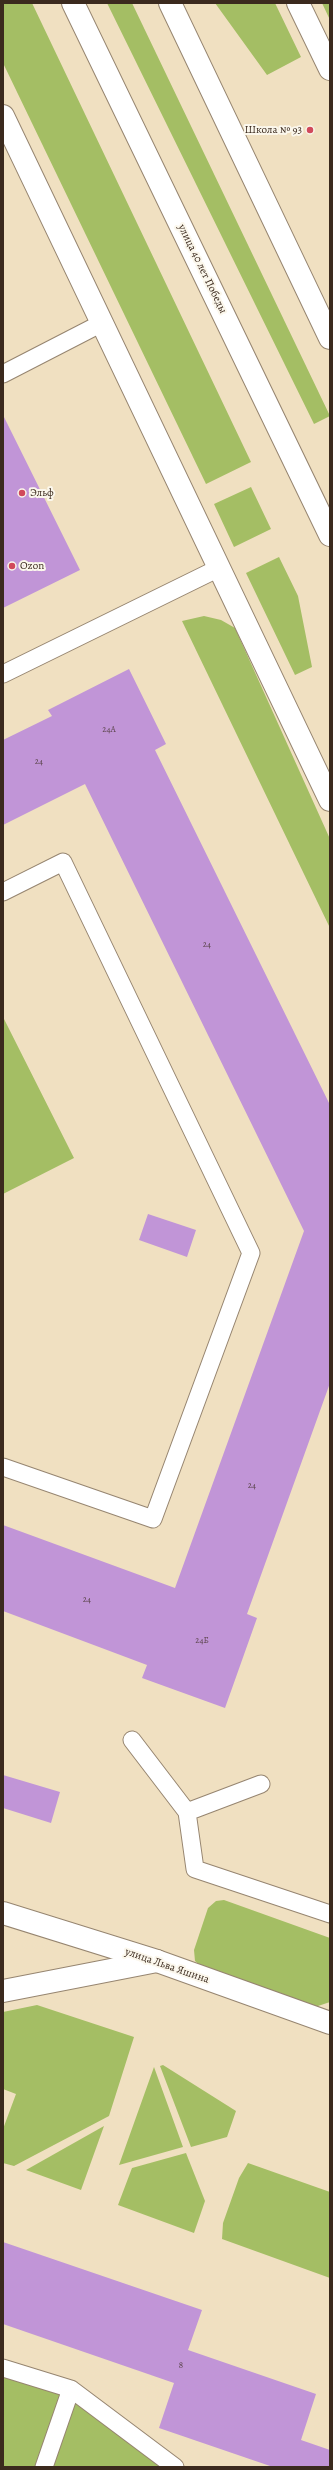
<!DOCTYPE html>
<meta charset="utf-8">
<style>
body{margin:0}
#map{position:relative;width:333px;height:2470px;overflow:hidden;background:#f0e0c1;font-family:Alegreya,serif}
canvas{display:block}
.frame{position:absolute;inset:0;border:4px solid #3b2a1e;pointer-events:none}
</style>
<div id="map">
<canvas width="333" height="2470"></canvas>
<div class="frame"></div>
</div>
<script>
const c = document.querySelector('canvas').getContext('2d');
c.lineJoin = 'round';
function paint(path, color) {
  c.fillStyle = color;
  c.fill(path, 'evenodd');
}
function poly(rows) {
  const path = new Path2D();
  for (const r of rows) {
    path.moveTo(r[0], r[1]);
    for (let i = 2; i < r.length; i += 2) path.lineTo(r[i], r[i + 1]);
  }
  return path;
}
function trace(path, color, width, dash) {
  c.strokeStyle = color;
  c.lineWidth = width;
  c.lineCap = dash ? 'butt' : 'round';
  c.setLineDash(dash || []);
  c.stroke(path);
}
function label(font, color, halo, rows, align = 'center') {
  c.font = font + ' Alegreya,serif';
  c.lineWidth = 4;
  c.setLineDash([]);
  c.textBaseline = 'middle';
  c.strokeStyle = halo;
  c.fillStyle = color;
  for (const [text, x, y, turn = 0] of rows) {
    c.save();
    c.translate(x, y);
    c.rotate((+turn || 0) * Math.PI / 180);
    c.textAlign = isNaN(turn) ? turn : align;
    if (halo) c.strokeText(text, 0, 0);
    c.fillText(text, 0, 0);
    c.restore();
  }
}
paint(poly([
 [3,3,32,3,251,462,206,484,3,63],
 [107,3,132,3,330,416,314,424],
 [215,3,275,3,301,57,267,75],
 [322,3,330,3,330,20],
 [251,487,271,529,234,547,214,504],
 [279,557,298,596,312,667,295,675,246,573],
 [204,616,221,620,235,628,330,839,330,928,182,621],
 [3,1017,74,1158,3,1194],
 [224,1900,330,1938,330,2002,315,2007,201,1966,195,1961,194,1950,208,1908,216,1901],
 [37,2005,134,2037,109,2116,14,2166,3,2163,3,2129,16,2094,3,2089,3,2012],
 [163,2065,236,2111,227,2137,191,2147,160,2066],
 [154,2067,183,2147,119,2165],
 [104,2126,81,2190,26,2170],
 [186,2153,205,2201,194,2233,118,2205,132,2168],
 [248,2163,330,2192,330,2278,222,2239,223,2223,239,2178],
 [3,2368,71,2389,175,2467,3,2467]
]), '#a4be64');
paint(poly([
 [3,415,80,570,3,608],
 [129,669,166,744,155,750,330,1105,330,1383,247,1614,257,1618,225,1708,142,1678,147,1665,3,1611,3,1525,175,1588,304,1231,85,784,3,825,3,740,52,716,48,710],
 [148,1214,196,1230,187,1257,139,1240],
 [3,1775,60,1792,51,1823,3,1808],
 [3,2242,202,2310,188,2350,316,2394,301,2440,330,2450,330,2467,273,2467,159,2428,174,2383,3,2324]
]), '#c195d7');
const lane = poly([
 [3,374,102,323],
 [3,674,219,568],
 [3,892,63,862,251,1253,153,1519,3,1467],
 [132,1740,187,1812,195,1869,330,1914],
 [187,1812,261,1784],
 [3,2368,71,2389,175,2467],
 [44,2467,71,2389]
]);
const street = poly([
 [298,3,330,69],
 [3,116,330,800],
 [3,1991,157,1961]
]);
const secondary = poly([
 [3,1913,157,1961,330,2023]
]);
const primary = poly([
 [73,3,330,535],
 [170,3,330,338]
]);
trace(lane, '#968570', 19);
trace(street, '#968570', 24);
trace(secondary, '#968570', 24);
trace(primary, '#968570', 24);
trace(lane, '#fff', 17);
trace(street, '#fff', 22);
trace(secondary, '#fff', 22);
trace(primary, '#fff', 22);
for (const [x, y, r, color] of [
 [310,130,4,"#d1495b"],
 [22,493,4,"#d1495b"],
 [12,566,4,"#d1495b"]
]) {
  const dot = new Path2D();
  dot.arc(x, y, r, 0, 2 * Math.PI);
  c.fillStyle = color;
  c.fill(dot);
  trace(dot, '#fbf7ec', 1.5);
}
label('9px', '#5c454c', null, [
 ["24А",109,730],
 ["24",39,762],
 ["24",207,945],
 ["24",252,1486],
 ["24",87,1600],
 ["24Б",202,1641],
 ["8",181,2366]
]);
label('11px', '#3b2a1e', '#fbf7ec', [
 ["Школа № 93",302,130,"right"],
 ["Эльф",30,493],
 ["Ozon",20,566]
], 'left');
label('11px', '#3b2a1e', '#fbf7ec', [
 ["улица 40 лет Победы",202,269,64],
 ["улица Льва Яшина",167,1966,19]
]);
</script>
